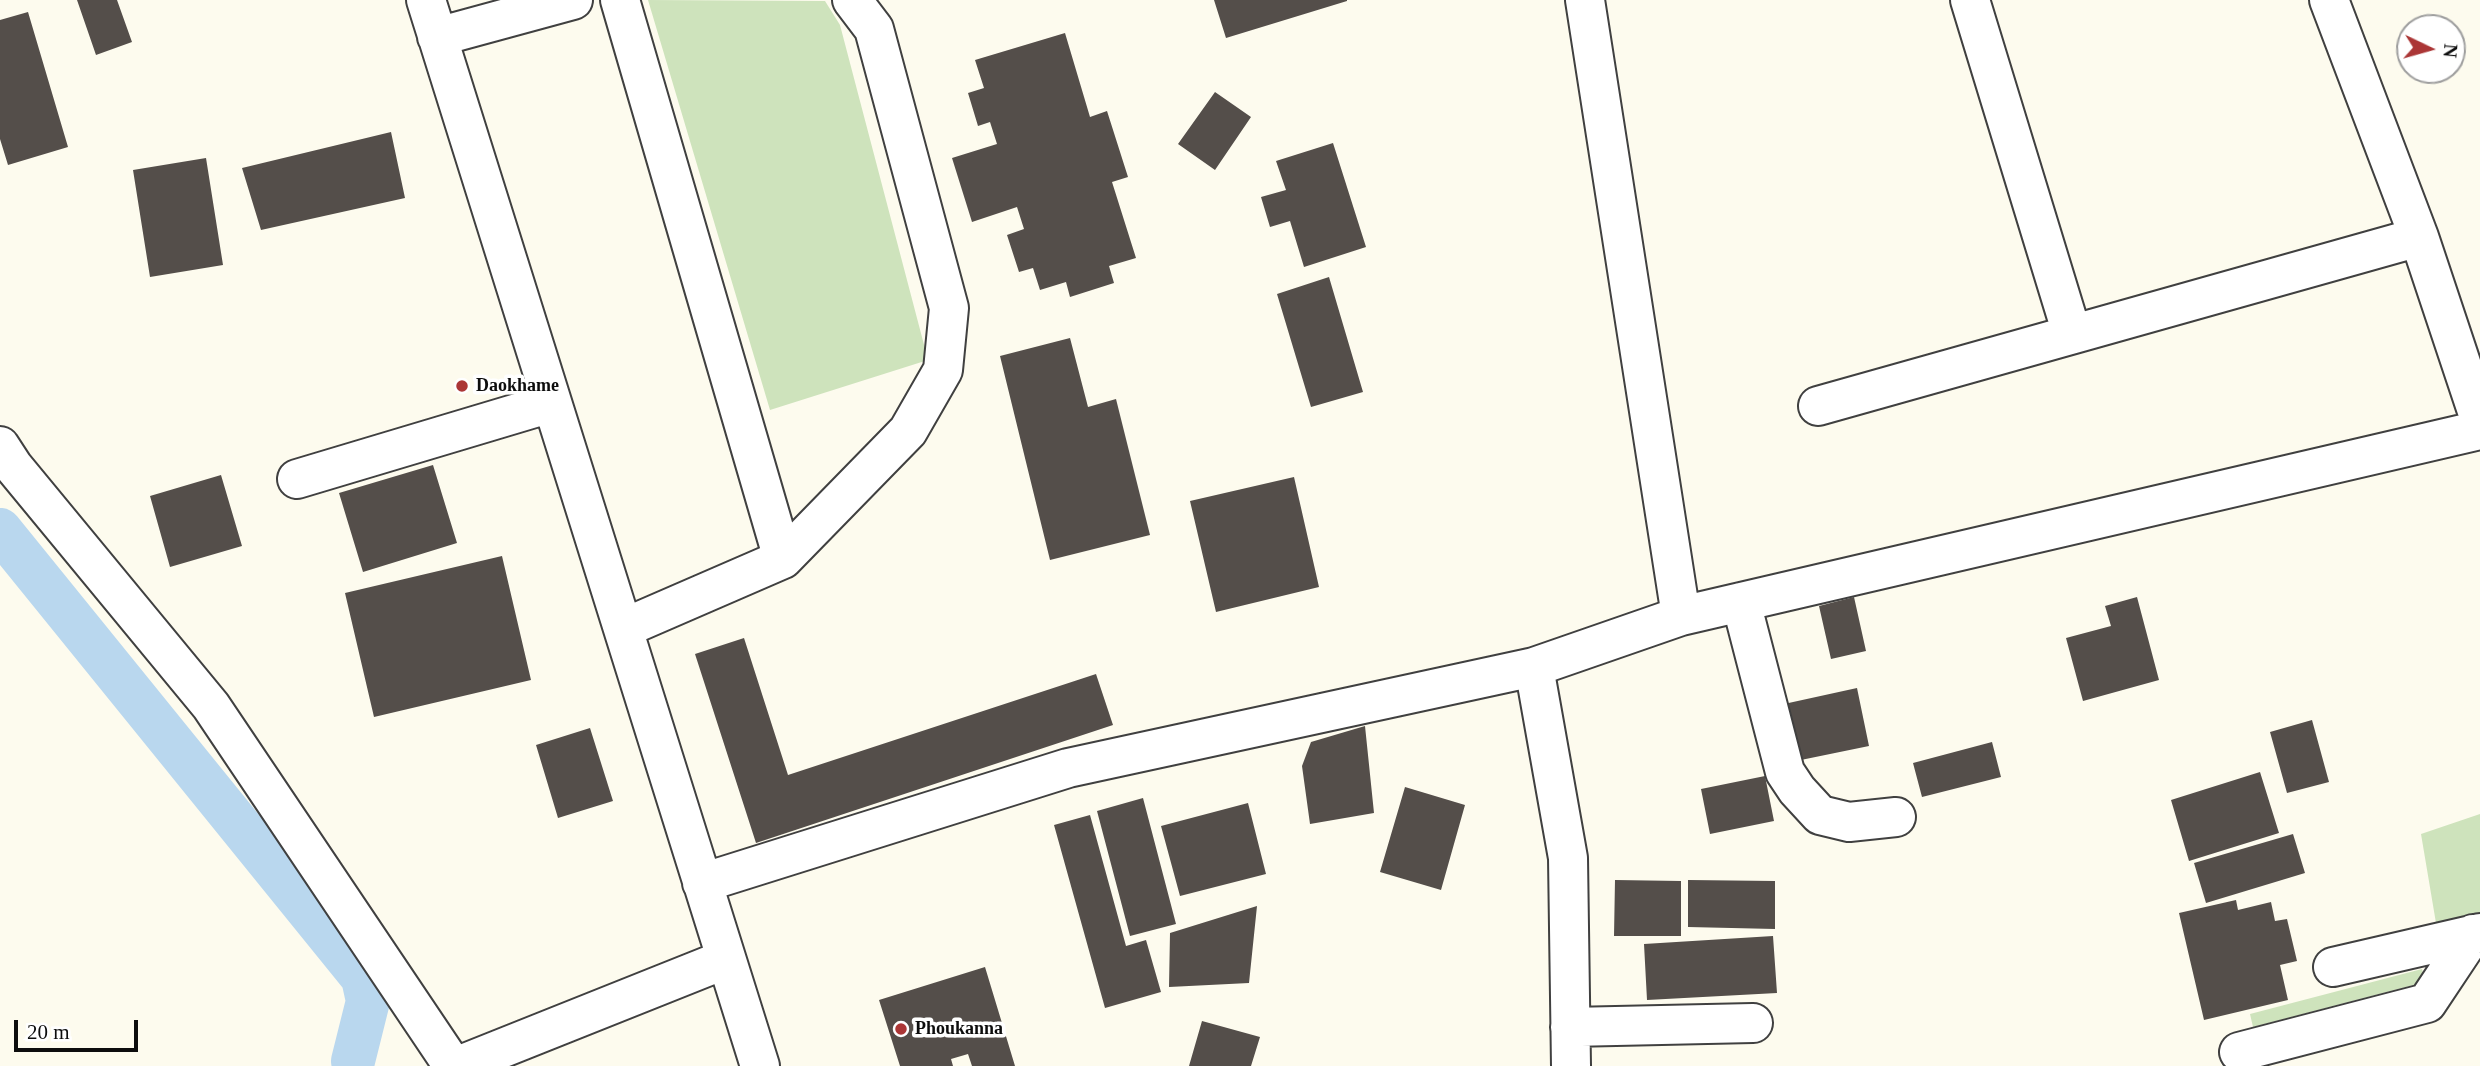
<!DOCTYPE html>
<style>
body{margin:0}
#map{position:relative;width:2480px;height:1066px;overflow:hidden;background:#fdfbee;font-family:Georgia,serif}
canvas{display:block}
.north{position:absolute;left:2396px;top:14px;width:70px;height:70px;box-sizing:border-box;background:#fff;border:2px solid #9e9e9e;border-radius:50%;rotate:95deg;font-size:19px;font-weight:700;line-height:28px;text-align:center;color:#0d0d0d}
.north::after{content:'';display:block;margin:auto;width:24px;height:32px;background:#ab3636;clip-path:polygon(50% 0,100% 100%,50% 72%,0 100%)}
.scale{position:absolute;left:14px;top:1020px;width:124px;height:32px;box-sizing:border-box;border:4px solid #0d0d0d;border-top:0;padding-left:9px;font-size:21px;line-height:24px;white-space:nowrap;color:#0d0d0d;-webkit-text-stroke:5px #fff;paint-order:stroke}
</style>
<div id="map">
<canvas width="2480" height="1066"></canvas>
<div class="north">N</div>
<div class="scale">20 m</div>
</div>
<script>
const c = document.querySelector('canvas').getContext('2d');
c.lineJoin = 'round';
function paint(path, color) {
  c.fillStyle = color;
  c.fill(path, 'evenodd');
}
function poly(rows) {
  const path = new Path2D();
  for (const r of rows) {
    path.moveTo(r[0], r[1]);
    for (let i = 2; i < r.length; i += 2) path.lineTo(r[i], r[i + 1]);
  }
  return path;
}
function trace(path, color, width, dash) {
  c.strokeStyle = color;
  c.lineWidth = width;
  c.lineCap = dash ? 'butt' : 'round';
  c.setLineDash(dash || []);
  c.stroke(path);
}
function label(font, color, halo, rows, align = 'center') {
  c.font = font + ' Georgia,serif';
  c.lineWidth = 7;
  c.setLineDash([]);
  c.textBaseline = 'middle';
  c.strokeStyle = halo;
  c.fillStyle = color;
  for (const [text, x, y, turn = 0] of rows) {
    c.save();
    c.translate(x, y);
    c.rotate((+turn || 0) * Math.PI / 180);
    c.textAlign = isNaN(turn) ? turn : align;
    if (halo) c.strokeText(text, 0, 0);
    c.fillText(text, 0, 0);
    c.restore();
  }
}
paint(poly([
 [648,0,825,1,840,25,928,360,770,410],
 [2480,814,2480,916,2437,929,2421,834],
 [2422,969,2425,982,2253,1027,2250,1014]
]), '#cee3bc');
trace(poly([
 [0,530,363,978,368,1001,353,1061]
]), '#b9d7ee', 44);
paint(poly([
 [77,0,117,0,132,42,96,55],
 [1214,0,1347,0,1347,1,1226,38],
 [28,12,68,147,8,165,0,139,0,20],
 [1065,33,1090,117,1107,111,1128,177,1112,182,1136,258,1109,266,1114,283,1070,297,1066,282,1040,290,1033,268,1019,272,1007,235,1024,229,1017,207,972,222,952,158,997,144,990,122,978,126,968,93,984,88,975,60],
 [1215,92,1251,117,1215,170,1178,144],
 [391,132,405,198,261,230,242,168],
 [1333,143,1366,247,1304,267,1290,221,1270,227,1261,197,1286,190,1276,161],
 [206,158,223,265,150,277,133,170],
 [1329,277,1363,392,1311,407,1277,294],
 [1070,338,1088,407,1116,399,1150,535,1050,560,1000,356],
 [433,465,457,543,363,572,339,493],
 [221,475,242,546,170,567,150,496],
 [1294,477,1319,587,1216,612,1190,501],
 [502,556,531,680,374,717,345,593],
 [1854,597,1866,651,1831,659,1819,606],
 [2137,597,2159,680,2083,701,2066,638,2111,626,2105,606],
 [744,638,788,775,1096,674,1113,725,756,843,695,654],
 [1857,688,1869,746,1796,761,1784,704],
 [2312,720,2329,782,2287,793,2270,732],
 [1365,726,1374,813,1310,824,1302,766,1311,742],
 [590,728,613,801,558,818,536,745],
 [1992,742,2001,777,1922,797,1913,763],
 [2260,772,2279,833,2189,861,2171,800],
 [1765,776,1774,821,1710,834,1701,789],
 [1405,787,1465,805,1441,890,1380,872],
 [1143,798,1176,924,1130,936,1097,811],
 [1248,803,1266,874,1180,896,1161,826],
 [1090,815,1126,946,1146,940,1161,992,1105,1008,1054,825],
 [2293,834,2305,873,2206,903,2194,863],
 [1615,880,1681,881,1681,936,1614,936],
 [1688,880,1775,881,1775,929,1688,927],
 [2236,900,2238,910,2271,902,2275,921,2287,919,2297,961,2280,965,2288,1000,2204,1020,2179,913],
 [1257,906,1249,983,1169,987,1170,933],
 [1773,936,1777,993,1647,1000,1644,944],
 [985,967,1015,1066,972,1066,968,1054,951,1059,953,1066,900,1066,879,1000],
 [1202,1021,1260,1037,1251,1066,1189,1066]
]), '#544e4a');
const minor = poly([
 [426,0,760,1066],
 [620,0,783,559],
 [1585,0,1681,616],
 [1970,0,2072,334],
 [2329,0,2419,237,2480,420],
 [437,37,573,0],
 [1818,406,2419,237],
 [0,446,13,466,211,706,453,1066],
 [297,479,551,403],
 [1741,602,1785,772,1797,790,1820,815,1849,822,1896,817],
 [624,628,783,559,908,431,943,370,949,308,874,29,852,0],
 [1534,667,1568,858,1571,1066],
 [702,883,1068,768,1534,667,1681,616,2480,430],
 [2333,967,2480,933],
 [1570,1027,1753,1023],
 [2239,1052,2427,1003,2473,934],
 [458,1066,726,959]
]);
trace(minor, '#404040', 42);
trace(minor, '#fff', 38);
for (const [x, y, r, color] of [
 [462,386,7,"#ab3636"],
 [901,1029,7,"#ab3636"]
]) {
  const dot = new Path2D();
  dot.arc(x, y, r, 0, 2 * Math.PI);
  c.fillStyle = color;
  c.fill(dot);
  trace(dot, '#fff', 2.5);
}
label('bold 18px', '#0d0d0d', '#fff', [
 ["Daokhame",476,386],
 ["Phoukanna",915,1029]
], 'left');
</script>
